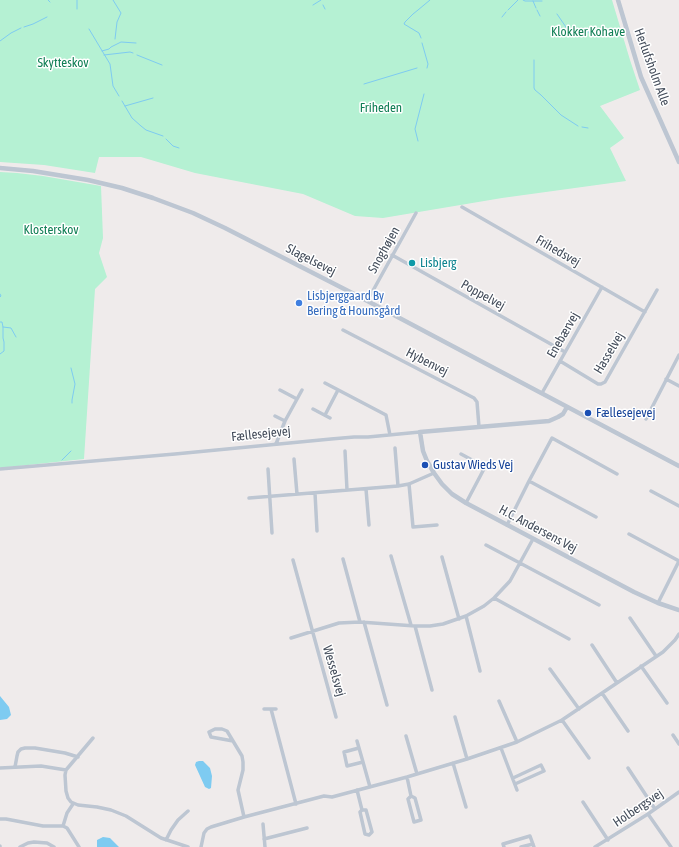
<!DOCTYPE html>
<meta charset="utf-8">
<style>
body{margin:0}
canvas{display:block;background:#efebeb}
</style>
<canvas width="679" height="847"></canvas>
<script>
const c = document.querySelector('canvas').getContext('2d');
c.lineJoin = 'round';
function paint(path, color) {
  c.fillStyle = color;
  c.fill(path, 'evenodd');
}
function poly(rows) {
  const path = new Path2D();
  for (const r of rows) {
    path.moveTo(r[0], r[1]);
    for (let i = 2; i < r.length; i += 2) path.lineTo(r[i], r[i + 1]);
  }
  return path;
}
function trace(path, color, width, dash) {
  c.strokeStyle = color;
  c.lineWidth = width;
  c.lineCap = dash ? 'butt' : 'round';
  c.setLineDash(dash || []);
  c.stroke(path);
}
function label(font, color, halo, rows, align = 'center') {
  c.font = font + ' "Asap Condensed",sans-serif';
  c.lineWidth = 3;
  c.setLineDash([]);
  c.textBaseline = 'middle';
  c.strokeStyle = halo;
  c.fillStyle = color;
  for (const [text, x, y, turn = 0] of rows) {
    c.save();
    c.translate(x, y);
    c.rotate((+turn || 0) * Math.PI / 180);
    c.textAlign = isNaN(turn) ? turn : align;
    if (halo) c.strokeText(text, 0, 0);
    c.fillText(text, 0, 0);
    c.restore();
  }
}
paint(poly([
 [0,0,612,0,630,60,640,90,600,106,624,138,610,148,626,181,502,198,383,218,355,216,303,194,195,173,141,157,99,157,95,173,44,165,0,162],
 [0,172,17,173,43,176,101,186,103,238,99,253,107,277,95,289,84,459,0,468]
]), '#b5f1d3');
paint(poly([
 [0,696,9,707,11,715,7,719,0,720],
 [199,761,203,761,210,768,212,776,211,788,209,789,205,787,195,765,196,762],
 [103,837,110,838,119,847,97,847,97,840]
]), '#7ecbf1');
trace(poly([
 [48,0,50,2],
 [77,0,77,9],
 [113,0,121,13,117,22,115,39],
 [523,0,525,1,542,1],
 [533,1,536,8],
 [313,5,321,0],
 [323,5,325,9],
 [508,10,518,0],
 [537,10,540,16],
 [557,14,568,30,573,31],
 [502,17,506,12],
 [24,27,33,24,47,17],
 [89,29,110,64,113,86,119,96],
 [575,31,618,34],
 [421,38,419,33,404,24,405,22,413,14,418,10,430,0],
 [0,41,11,33,21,28],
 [422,43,428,64,427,68],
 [102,51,109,49,111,47,121,42,136,43],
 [104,55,130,52,133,53],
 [137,55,162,65],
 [534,60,534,88,535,90,541,95,561,115,578,126],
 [364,84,417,68],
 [122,101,132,118,141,126,146,130,163,136],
 [125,106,153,98],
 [582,127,588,128],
 [166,139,173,146,179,148],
 [418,141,415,129,424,94],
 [0,294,1,296,0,297],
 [0,322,2,322,3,327,3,338,4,342,4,351,0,354],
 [3,327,11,328,16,337],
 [71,368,75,384,72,400,72,403],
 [62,460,71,451]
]), '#7ecbf1', 1);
trace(poly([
 [462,207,645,312],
 [392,255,565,352],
 [370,296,416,213],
 [343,330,474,398,477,402,479,427],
 [560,361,598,384,601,384,605,382,657,290],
 [666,379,679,386],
 [325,383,386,415,390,435],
 [280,390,297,399],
 [542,393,602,287],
 [313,409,330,418],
 [325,415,338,390],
 [275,416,285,421],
 [646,419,679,355],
 [276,444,285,421,302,390],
 [395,448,398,486],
 [345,451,347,490],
 [461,454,485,467,466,503],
 [294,459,297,494],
 [0,469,175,454,331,439,354,437,368,437,420,432],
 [268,469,272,533],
 [529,481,596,517],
 [409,484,413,527,437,525],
 [366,489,369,525],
 [651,491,679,506],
 [315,493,317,531],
 [249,498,398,486,409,484,434,473],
 [507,525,529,481,552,438,617,474],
 [629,534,679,561],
 [486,545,599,605],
 [391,556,411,625],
 [442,557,459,619],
 [343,559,360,622],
 [293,560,336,717],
 [494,598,569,639],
 [658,603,679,561],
 [466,616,480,671],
 [630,618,656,656],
 [364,622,387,705],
 [415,626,432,690],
 [291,638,339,623,360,622,415,626,430,626,443,624,466,616,484,606,494,598,510,581,533,539],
 [592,645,617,683],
 [641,666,667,703],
 [550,669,579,709],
 [602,693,628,731],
 [499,701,517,742],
 [264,709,276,709],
 [271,709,296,804],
 [455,717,467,759],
 [562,720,589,758],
 [673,735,679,744],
 [406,736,417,774],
 [93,738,66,770,65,775,66,791,68,798,71,802,78,805,97,807,111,810,126,816,161,838,188,847],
 [233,741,211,737,209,732,215,729,222,729,227,731,242,756,243,762,243,770,238,790,244,817],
 [357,741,363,762],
 [359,748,344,752,347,766,363,762,370,787],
 [501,748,517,790],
 [453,763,466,807],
 [15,767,17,756,18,752,21,749,25,748,35,748,65,753,78,757],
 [0,768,41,766,66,770],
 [628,768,655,809],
 [407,777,411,796,408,799,414,822,421,820,415,798,411,796],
 [513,778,541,765,544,771,515,784],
 [357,790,362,810,360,812,365,834,369,835,372,832,366,810,362,810],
 [583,802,608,840],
 [648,814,671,847],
 [0,819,6,819,43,826,63,826,67,828,79,847],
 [263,824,265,847],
 [63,826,67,813,73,804],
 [264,839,307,828],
 [166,840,171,830,178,820,188,811],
 [0,846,0,847],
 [20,847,28,843,34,842,47,843,54,847],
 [201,847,204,833,207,829,211,827,244,817,324,796,332,797,407,777,467,759,517,742,562,720,663,652,675,640,679,634],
 [504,847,503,844,530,836,534,847],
 [521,847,533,844],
 [595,847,648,814,679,792]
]), '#bdc6d2', 3.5);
trace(poly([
 [618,0,641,77,679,162],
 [0,168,33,171,88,180,122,188,153,198,193,213,225,228,358,296,679,466],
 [567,407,563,414,558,417,549,421,420,432,423,451,427,461,434,473,442,484,452,494,466,503,634,592,658,603,679,610]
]), '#bdc6d2', 4.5);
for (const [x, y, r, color] of [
 [412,263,4,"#0f9aa8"],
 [299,303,4,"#3f7fe0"],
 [588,413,4,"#1a4fb4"],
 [425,465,4,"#1a4fb4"]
]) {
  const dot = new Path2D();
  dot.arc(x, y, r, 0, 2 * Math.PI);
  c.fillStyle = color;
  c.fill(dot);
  trace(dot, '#fff', 1.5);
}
label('13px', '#107f55', '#fff', [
 ["Klokker Kohave",588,32],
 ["Skytteskov",63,63],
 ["Friheden",381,108],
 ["Klosterskov",51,230]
]);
label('13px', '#434c5a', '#fff', [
 ["Herlufsholm Alle",652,67,70],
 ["Snoghøjen",384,250,-61],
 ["Frihedsvej",558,251,30],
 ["Slagelsevej",311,260,27],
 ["Poppelvej",483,295,29],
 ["Enebærvej",563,335,-60],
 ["Hasselvej",609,353,-59],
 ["Hybenvej",427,362,27],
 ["Fællesejevej",261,434,-6],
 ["H.C. Andersens Vej",538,529,28],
 ["Wesselsvej",334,671,74],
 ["Holbergsvej",638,808,-34]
]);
label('13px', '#0d838f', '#fff', [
 ["Lisbjerg",420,263]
], 'left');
label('13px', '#366cbe', '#fff', [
 ["Lisbjerggaard By",307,296],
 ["Bering & Hounsgård",307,311]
], 'left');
label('13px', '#164399', '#fff', [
 ["Fællesejevej",596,413],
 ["Gustav Wieds Vej",433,465]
], 'left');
</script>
